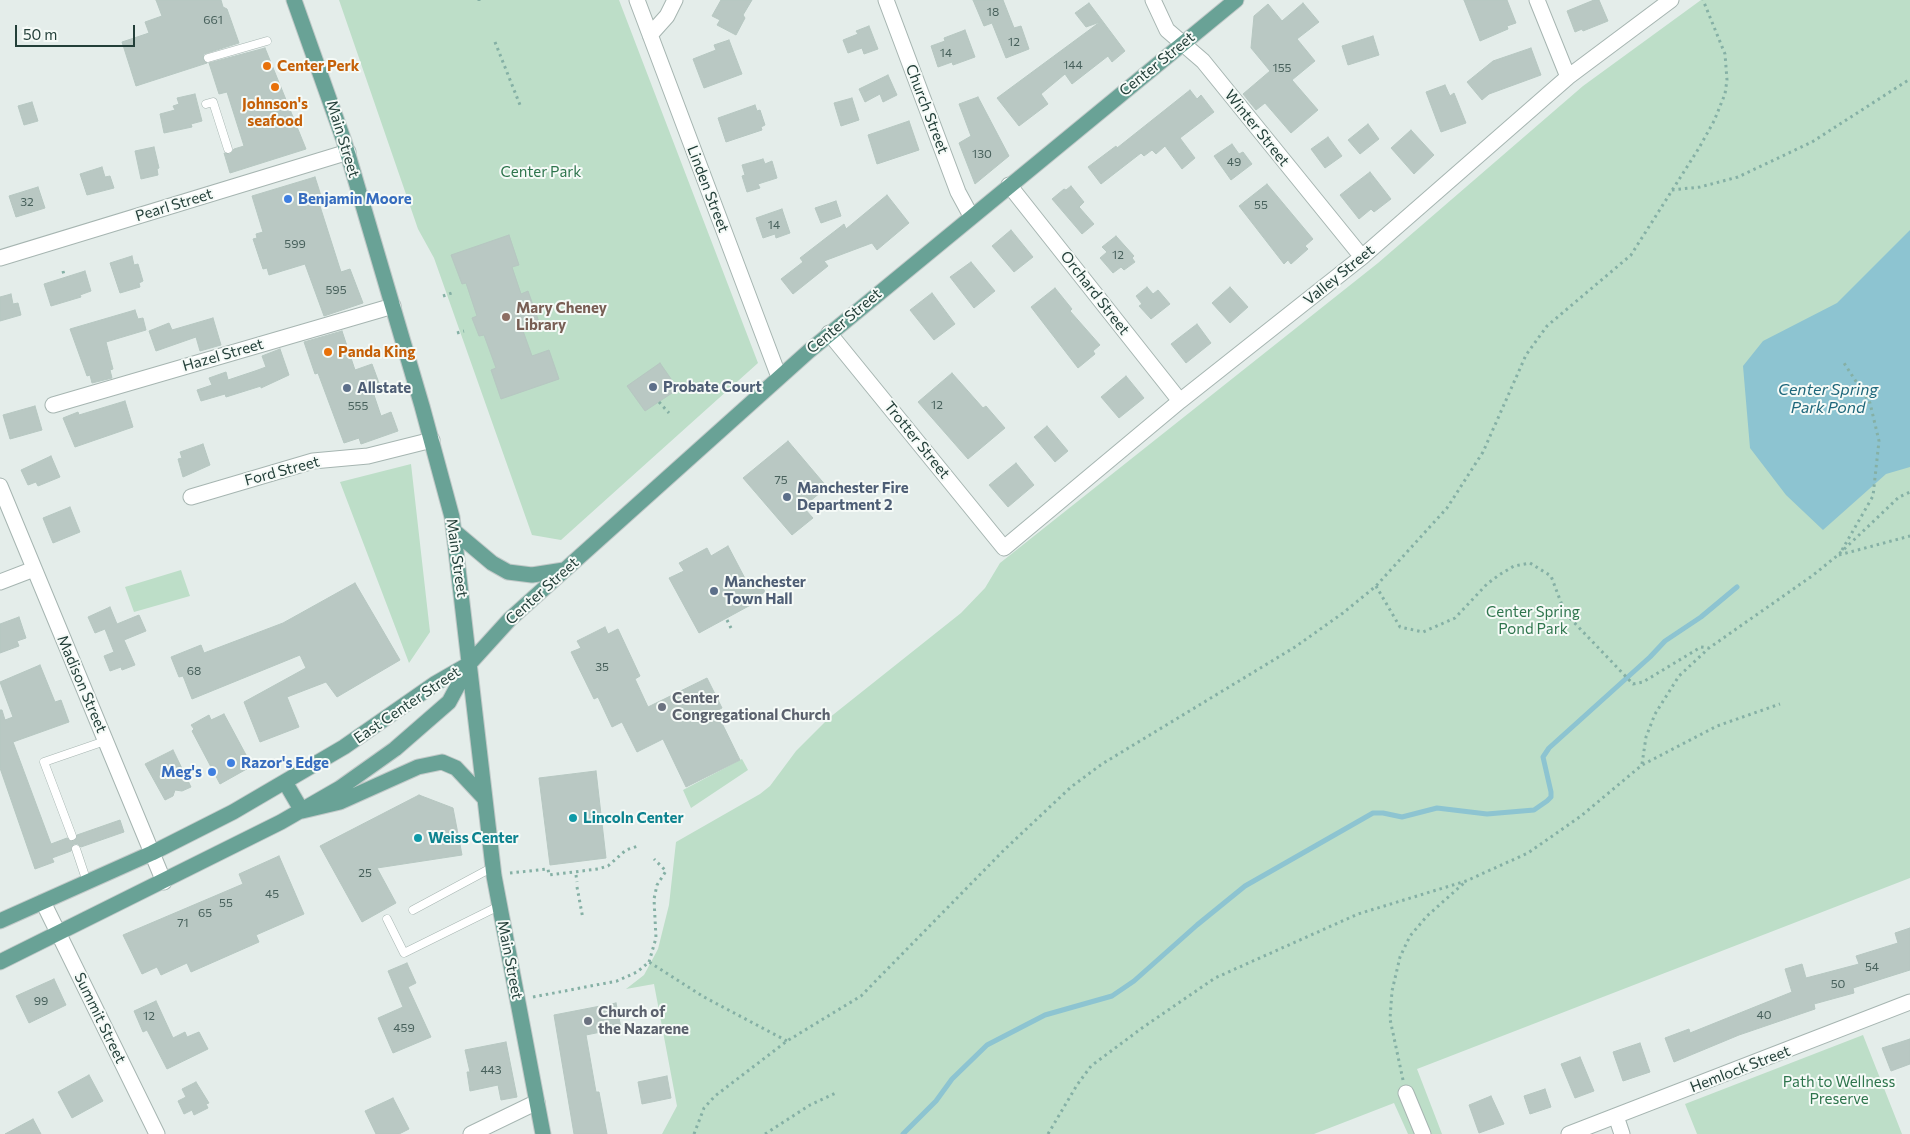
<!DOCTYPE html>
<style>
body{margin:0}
#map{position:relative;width:1910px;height:1134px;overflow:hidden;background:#e4edea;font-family:Commissioner,sans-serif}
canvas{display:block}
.scale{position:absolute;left:15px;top:25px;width:120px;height:22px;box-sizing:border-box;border:2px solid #233f39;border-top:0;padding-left:6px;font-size:15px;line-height:18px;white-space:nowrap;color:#233f39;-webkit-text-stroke:4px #f5faf7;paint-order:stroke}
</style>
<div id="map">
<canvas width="1910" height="1134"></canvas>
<div class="scale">50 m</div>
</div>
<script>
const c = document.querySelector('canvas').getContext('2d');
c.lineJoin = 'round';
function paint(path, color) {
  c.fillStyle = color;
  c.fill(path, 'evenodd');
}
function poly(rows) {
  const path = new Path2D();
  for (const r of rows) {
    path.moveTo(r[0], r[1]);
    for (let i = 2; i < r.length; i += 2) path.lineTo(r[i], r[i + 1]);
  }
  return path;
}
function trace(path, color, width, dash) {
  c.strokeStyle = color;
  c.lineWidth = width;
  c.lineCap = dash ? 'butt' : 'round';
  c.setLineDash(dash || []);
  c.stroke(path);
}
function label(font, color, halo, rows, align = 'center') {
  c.font = font + ' Commissioner,sans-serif';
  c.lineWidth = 4;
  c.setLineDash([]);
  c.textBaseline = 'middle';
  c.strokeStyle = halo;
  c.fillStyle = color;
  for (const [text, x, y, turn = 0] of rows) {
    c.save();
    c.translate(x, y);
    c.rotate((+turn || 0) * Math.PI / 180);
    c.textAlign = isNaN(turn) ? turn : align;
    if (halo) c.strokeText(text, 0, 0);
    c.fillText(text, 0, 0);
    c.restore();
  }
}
paint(poly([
 [339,0,619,0,758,363,561,540,532,535,434,258,418,229],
 [1701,0,1910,0,1910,878,1417,1069,1442,1134,1408,1134,1394,1103,1314,1134,662,1134,677,1106,654,984,626,989,644,975,658,949,669,905,676,842,760,794,770,786,796,751,829,718,961,613,985,588,1000,563,1378,263,1583,86],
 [411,464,430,632,409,663,340,482],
 [181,570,190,596,134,612,125,587],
 [742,759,748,770,691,808,683,790],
 [1863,1035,1902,1134,1697,1134,1685,1104]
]), '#bddec8');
paint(poly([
 [1910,230,1910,467,1886,474,1823,530,1786,495,1750,448,1743,366,1763,341,1837,303]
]), '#8dc4d1');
trace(poly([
 [903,1134,936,1101,952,1079,987,1045,1045,1015,1112,996,1134,981,1197,925,1245,886,1373,813,1383,813,1402,817,1437,808,1487,814,1534,810,1547,801,1551,797,1551,792,1543,757,1549,748,1650,657,1665,641,1701,617,1737,587]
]), '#8dc4d1', 5);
const building = poly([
 [156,0,221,0,223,7,227,9,239,43,204,54,203,59,207,63,136,86,122,42,149,33,145,22,162,16,156,0],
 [721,0,752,0,743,15,745,18,736,35,717,25,720,20,712,16,721,0],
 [973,0,1003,0,1014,28,1021,26,1029,49,1006,58,992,23,984,26,973,0],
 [1464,0,1507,0,1516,23,1507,26,1508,29,1480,41,1464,0],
 [1594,0,1599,0,1608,21,1583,31,1582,29,1575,32,1567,11,1594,0],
 [1089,3,1125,51,1112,62,1108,56,1072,84,1065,74,1041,94,1048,104,1019,126,997,98,1100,22,1086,27,1075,13,1089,3],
 [1303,3,1319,22,1297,39,1315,61,1292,80,1318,110,1291,133,1265,103,1256,110,1243,94,1270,71,1251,48,1254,16,1268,4,1282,21,1303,3],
 [869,26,878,49,864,54,862,48,848,53,843,40,858,34,856,31,869,26],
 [965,30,975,57,953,65,952,62,938,67,931,46,945,41,944,38,965,30],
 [1373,36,1379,55,1348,65,1342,46,1373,36],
 [729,40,742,74,704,88,693,59,716,50,714,45,729,40],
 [265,48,306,149,230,173,224,153,230,154,234,149,244,146,227,92,219,94,209,63,265,48],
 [1531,48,1541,75,1489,94,1482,100,1467,82,1493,61,1531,48],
 [888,75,897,95,883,102,880,94,865,102,859,89,888,75],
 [1445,85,1450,96,1454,93,1466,123,1441,132,1426,92,1445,85],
 [1190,90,1197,99,1201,95,1214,112,1180,138,1195,158,1182,169,1165,146,1156,154,1152,150,1144,156,1141,153,1101,184,1088,167,1116,146,1117,148,1190,90],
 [195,94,202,121,191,124,192,127,164,133,160,114,175,110,173,106,179,104,177,98,195,94],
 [978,97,1009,156,975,184,959,143,971,136,959,104,978,97],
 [852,98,859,120,841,126,834,103,852,98],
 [32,102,38,121,24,125,18,106,32,102],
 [755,105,757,111,760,110,765,125,761,127,762,130,726,142,718,118,755,105],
 [909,121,919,150,877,164,868,135,909,121],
 [1368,124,1379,139,1360,154,1348,140,1368,124],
 [1411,130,1434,155,1414,174,1391,148,1411,130],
 [1328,137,1342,156,1325,168,1311,149,1328,137],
 [1232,144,1239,154,1243,152,1252,164,1231,180,1214,156,1232,144],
 [154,147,159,168,157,169,158,175,141,179,135,151,154,147],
 [763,159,765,164,772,161,777,178,758,184,760,188,747,192,742,176,745,175,742,165,763,159],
 [102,167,105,177,110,176,114,188,87,195,80,174,102,167],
 [1370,172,1391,199,1374,212,1371,209,1359,219,1340,195,1370,172],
 [315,177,323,202,319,203,341,272,350,269,363,303,324,316,305,264,269,275,267,268,263,269,253,239,257,238,256,234,263,232,252,196,315,177],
 [1267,184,1313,239,1305,246,1308,249,1291,264,1288,260,1284,264,1239,206,1267,184],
 [1071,186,1084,202,1079,207,1094,224,1082,234,1052,199,1064,189,1066,190,1071,186],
 [38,187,45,208,16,217,9,196,38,187],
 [887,195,909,223,877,250,872,243,824,261,828,266,793,294,781,279,803,262,800,258,844,224,846,229,887,195],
 [836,201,841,216,821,223,815,208,836,201],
 [782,209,790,233,776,238,775,234,763,238,756,218,782,209],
 [1011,230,1033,257,1014,272,992,246,1011,230],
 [509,235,519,265,512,267,521,294,528,291,539,322,522,328,532,356,549,350,559,379,501,399,491,370,496,368,484,335,479,336,472,318,477,316,466,283,462,284,451,255,509,235],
 [1116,236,1134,256,1132,258,1135,262,1124,270,1121,267,1113,273,1100,258,1107,252,1102,247,1116,236],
 [132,256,134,265,138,264,143,281,139,283,140,287,120,293,110,263,132,256],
 [971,262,995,291,974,308,950,277,971,262],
 [85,271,91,291,80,295,81,297,51,306,44,284,85,271],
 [1147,287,1153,294,1158,290,1170,304,1151,319,1139,306,1142,304,1136,296,1147,287],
 [1230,287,1248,307,1230,323,1212,303,1230,287],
 [1055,288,1072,309,1070,311,1100,345,1093,351,1095,354,1078,368,1031,307,1055,288],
 [932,293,955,324,934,340,910,310,932,293],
 [11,294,13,304,18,303,21,315,0,321,0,297,11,294],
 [135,310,138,319,143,318,146,330,106,342,113,369,110,370,112,378,92,383,90,375,87,376,70,329,135,310],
 [213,318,221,345,200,351,196,337,156,351,149,331,169,323,172,330,213,318],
 [1197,324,1211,343,1186,363,1171,344,1197,324],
 [342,331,355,370,372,364,379,383,371,386,381,416,391,412,398,431,361,444,359,438,344,443,318,373,315,374,304,342,342,331],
 [280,349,289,375,261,388,261,386,226,397,225,394,201,401,197,390,212,385,209,378,226,372,228,380,255,371,266,367,262,356,280,349],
 [660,363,678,389,645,411,627,386,660,363],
 [952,373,983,408,986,406,1005,428,968,459,918,402,952,373],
 [1126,376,1144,398,1119,418,1101,397,1126,376],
 [125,401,133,427,75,447,63,418,78,412,79,415,125,401],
 [35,406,42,430,10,439,3,415,35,406],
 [1047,426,1068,451,1055,462,1034,437,1047,426],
 [788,441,827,487,803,507,813,518,792,535,743,478,788,441],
 [203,444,210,465,183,477,178,459,182,458,180,452,203,444],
 [51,456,60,477,38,486,36,482,28,485,21,470,51,456],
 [1016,463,1034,485,1008,507,989,485,1016,463],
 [70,507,80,532,53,543,43,518,70,507],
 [728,546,749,586,759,580,765,592,756,597,758,601,699,633,669,578,684,571,679,563,707,548,711,556,728,546],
 [355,583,400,660,337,697,326,682,287,697,299,727,260,742,244,702,306,668,300,655,192,699,183,676,179,677,171,657,201,645,204,653,283,623,355,583],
 [110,607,117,624,139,615,146,631,124,640,135,665,122,670,121,667,110,671,104,656,114,652,105,629,95,633,88,617,110,607],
 [19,617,26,638,17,641,19,646,0,653,0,624,19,617],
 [605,627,608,634,618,629,640,676,635,679,648,707,707,678,722,708,716,711,740,760,686,787,663,739,637,752,622,722,612,727,598,697,594,699,571,652,581,648,577,641,605,627],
 [40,665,55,702,61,700,69,722,13,742,51,844,67,838,74,841,77,835,120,820,124,832,81,847,78,844,74,844,71,851,52,858,54,862,35,869,0,768,0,710,2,710,5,720,13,717,0,682,40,665],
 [224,714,252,766,220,784,192,731,194,729,191,725,209,715,211,720,224,714],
 [173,750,191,787,182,791,175,790,173,796,165,800,145,764,173,750],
 [596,771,606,858,550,865,539,778,596,771],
 [419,795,453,808,462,855,377,868,396,903,362,922,320,846,419,795],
 [279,856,304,914,256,935,259,942,191,972,187,963,161,975,157,967,142,974,123,935,243,884,239,874,279,856],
 [1910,928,1910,970,1853,988,1854,993,1814,1004,1815,1009,1739,1035,1674,1062,1665,1038,1689,1029,1690,1033,1792,992,1785,969,1802,964,1806,978,1859,964,1856,956,1898,943,1895,933,1910,928],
 [407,963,416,983,408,987,431,1037,393,1053,378,1018,403,1007,388,971,407,963],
 [54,979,66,1005,29,1023,16,996,54,979],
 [156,1001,173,1038,185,1032,187,1037,199,1032,208,1049,167,1069,147,1030,143,1032,134,1011,156,1001],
 [616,1003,621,1028,586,1035,596,1092,599,1092,607,1134,574,1134,554,1015,616,1003],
 [1910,1039,1910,1064,1891,1071,1882,1048,1910,1039],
 [506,1042,517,1097,501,1100,498,1085,470,1091,467,1072,470,1072,465,1050,506,1042],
 [1640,1043,1650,1072,1623,1081,1613,1052,1640,1043],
 [1580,1057,1594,1091,1575,1098,1561,1064,1580,1057],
 [89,1075,103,1101,72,1118,58,1092,89,1075],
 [667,1076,671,1098,642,1104,638,1082,667,1076],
 [196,1082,209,1103,206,1104,208,1108,194,1115,192,1110,184,1114,178,1101,186,1097,182,1089,196,1082],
 [1545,1089,1551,1107,1530,1114,1524,1096,1545,1089],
 [1491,1096,1504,1124,1479,1133,1469,1105,1491,1096],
 [393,1098,409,1129,399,1134,376,1134,365,1111,393,1098],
 [33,1119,41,1134,5,1134,33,1119]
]);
paint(building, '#b9c8c3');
trace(building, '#b6c7c1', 1);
const service = poly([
 [208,58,267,41],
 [206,104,213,102,228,149],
 [72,836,44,762,105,741],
 [76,849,87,882],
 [413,910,493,867],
 [387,919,404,953,499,906]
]);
const minor = poly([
 [637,0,779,377],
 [886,0,958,192,971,216],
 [1153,0,1167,30,1203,61,1362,257],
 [1537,0,1568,77],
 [650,35,667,16,675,0],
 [1009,185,1180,401],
 [0,258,348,152],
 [829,333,1004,548,1180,401,1362,257,1568,77,1671,0],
 [53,405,393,306],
 [0,486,164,882],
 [191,497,313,461,368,456,432,440],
 [0,582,34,569],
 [1406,1093,1423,1134],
 [1616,1116,1622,1134],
 [471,1134,537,1102],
 [1569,1134,1910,1002]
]);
const tertiary = poly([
 [43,902,157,1134]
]);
const primary = poly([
 [294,0,344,141,422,406,452,517,494,876,543,1134],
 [454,531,492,563,508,572,532,575,564,570],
 [285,782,302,811,340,802,418,767,442,762,456,768,485,799],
 [0,921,152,853,233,812,344,747,436,683,469,664],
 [0,962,281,822,340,788,395,749,449,702,470,663,510,619,809,351,1236,0]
]);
trace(service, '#a6b5b1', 9);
trace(minor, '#a6b5b1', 17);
trace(tertiary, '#a6b5b1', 17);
trace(primary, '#c1c9c8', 17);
trace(poly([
 [479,0,479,1],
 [495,42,520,105],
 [1672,190,1700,187,1738,177,1812,142,1910,79],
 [63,271,64,275],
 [443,296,452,293],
 [457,333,464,331],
 [659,402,669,413],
 [1842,550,1873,496,1879,441,1870,403,1844,363],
 [1839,555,1910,536],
 [1376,586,1400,627,1423,632,1455,618,1487,584,1499,575,1514,566,1530,563,1551,576,1565,613,1633,684,1643,682,1701,647,1709,648],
 [727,620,731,628],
 [1642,764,1646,737,1655,714,1679,676,1709,648,1812,576,1838,555,1899,497,1910,492],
 [510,873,548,869,549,875,598,869,608,866,626,850,638,846],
 [576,875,577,882],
 [577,887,583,919],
 [649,962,656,938,654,899,657,885,666,871,654,859],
 [533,997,617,981,637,972,649,962,704,997,787,1041],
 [1403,1080,1390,1019,1392,991,1400,957,1410,936,1427,916,1464,883],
 [694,1134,704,1108,715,1096,787,1041,861,996,1004,850,1071,787,1102,764,1295,647,1343,613,1376,586,1447,508,1483,452,1526,355,1547,326,1631,255,1699,148,1714,121,1725,94,1727,80,1725,54,1703,0],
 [765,1134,810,1105,838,1092],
 [1048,1134,1077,1085,1091,1066,1142,1028,1215,978,1358,914,1466,881,1528,853,1581,816,1642,765,1717,726,1780,704]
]), '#85b0a5', 3, [2.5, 4]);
trace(service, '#fff', 8);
trace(minor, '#fff', 15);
trace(tertiary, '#fff', 15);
trace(primary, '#69a296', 15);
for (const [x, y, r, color] of [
 [267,66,5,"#e8710a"],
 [275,87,5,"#e8710a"],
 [288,199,5,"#3f7fe0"],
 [506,317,5,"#8d6e63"],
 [328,352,5,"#e8710a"],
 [653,387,5,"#5c6f8a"],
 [347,388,5,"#5c6f8a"],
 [787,497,5,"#5c6f8a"],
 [714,591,5,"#5c6f8a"],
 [662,707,5,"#6b7280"],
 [231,763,5,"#3f7fe0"],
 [212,772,5,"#3f7fe0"],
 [573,818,5,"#0f9aa8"],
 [418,838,5,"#0f9aa8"],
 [588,1021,5,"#6b7280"]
]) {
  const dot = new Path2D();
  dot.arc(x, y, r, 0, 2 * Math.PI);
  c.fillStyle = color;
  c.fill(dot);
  trace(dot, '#f5faf7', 2);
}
label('12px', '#48615c', null, [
 ["18",993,12],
 ["661",213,20],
 ["12",1014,42],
 ["14",946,53],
 ["144",1073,65],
 ["155",1282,68],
 ["130",982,154],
 ["49",1234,162],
 ["32",27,202],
 ["55",1261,205],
 ["14",774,225],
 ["599",295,244],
 ["12",1118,255],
 ["595",336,290],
 ["12",937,405],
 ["555",358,406],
 ["75",781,480],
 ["35",602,667],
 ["68",194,671],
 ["25",365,873],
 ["45",272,894],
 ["55",226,903],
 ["65",205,913],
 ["71",183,923],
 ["54",1872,967],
 ["50",1838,984],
 ["99",41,1001],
 ["40",1764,1015],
 ["12",149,1016],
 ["459",404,1028],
 ["443",491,1070]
]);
label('15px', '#233f39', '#f5faf7', [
 ["Center Street",1157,64,-39],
 ["Church Street",927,109,69],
 ["Winter Street",1257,128,51],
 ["Main Street",343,139,73],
 ["Linden Street",708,189,69],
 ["Pearl Street",174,205,-17],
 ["Valley Street",1339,275,-39],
 ["Orchard Street",1095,293,52],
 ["Center Street",844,321,-40],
 ["Hazel Street",223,355,-16],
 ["Trotter Street",917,440,51],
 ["Ford Street",282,471,-15],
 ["Main Street",457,558,82],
 ["Center Street",542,591,-42],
 ["Madison Street",82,684,67],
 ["East Center Street",407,705,-34],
 ["Main Street",510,960,79],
 ["Summit Street",100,1018,64],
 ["Hemlock Street",1740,1069,-21]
]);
label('bold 15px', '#c56008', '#f5faf7', [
 ["Center Perk",277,66],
 ["Johnson's",275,104,"center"],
 ["seafood",275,121,"center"],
 ["Panda King",338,352]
], 'left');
label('15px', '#2e754d', '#f5faf7', [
 ["Center Park",541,172],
 ["Center Spring",1533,612],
 ["Pond Park",1533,629],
 ["Path to Wellness",1839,1082],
 ["Preserve",1839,1099]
]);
label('bold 15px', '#366cbe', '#f5faf7', [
 ["Benjamin Moore",298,199],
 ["Razor's Edge",241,763],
 ["Meg's",202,772,"right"]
], 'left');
label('bold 15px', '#785e54', '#f5faf7', [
 ["Mary Cheney",516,308],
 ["Library",516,325]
], 'left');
label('bold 15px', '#4e5e75', '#f5faf7', [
 ["Probate Court",663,387],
 ["Allstate",357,388],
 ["Manchester Fire",797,488],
 ["Department 2",797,505],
 ["Manchester",724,582],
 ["Town Hall",724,599]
], 'left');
label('bold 15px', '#5b616d', '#f5faf7', [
 ["Center",672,698],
 ["Congregational Church",672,715],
 ["Church of",598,1012],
 ["the Nazarene",598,1029]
], 'left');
label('bold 15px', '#0d838f', '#f5faf7', [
 ["Lincoln Center",583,818],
 ["Weiss Center",428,838]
], 'left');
label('italic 16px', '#1e677b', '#f5faf7', [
 ["Center Spring",1828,390],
 ["Park Pond",1828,408]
]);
</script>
